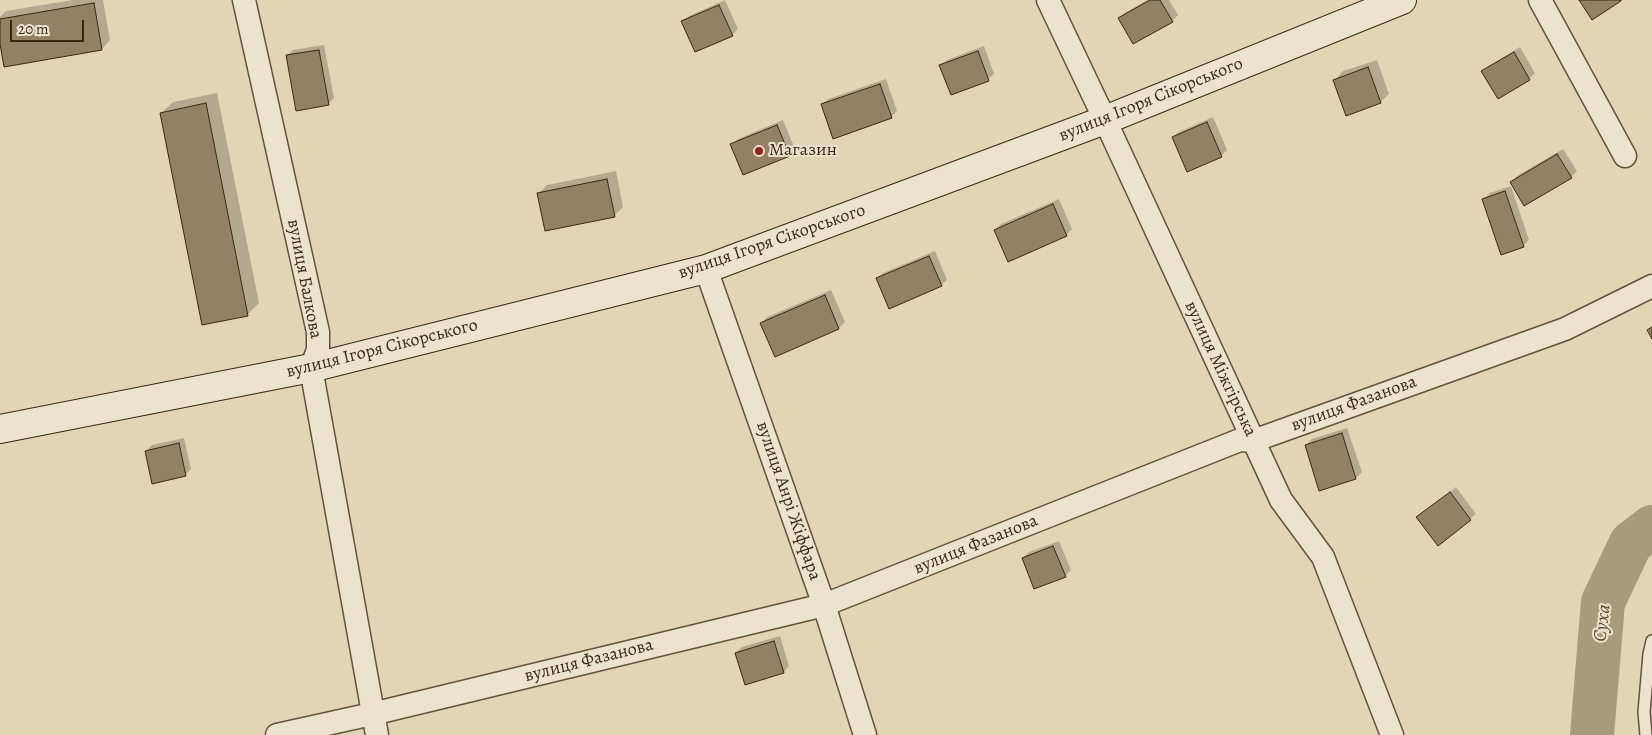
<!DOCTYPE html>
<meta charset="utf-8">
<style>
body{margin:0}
#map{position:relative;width:1652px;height:735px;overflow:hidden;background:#e2d4b5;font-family:Alegreya,serif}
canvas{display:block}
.scale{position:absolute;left:10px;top:20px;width:74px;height:22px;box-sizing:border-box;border:2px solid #3b2711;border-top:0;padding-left:6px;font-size:15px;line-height:18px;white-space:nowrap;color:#3b2711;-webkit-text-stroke:4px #ece3cf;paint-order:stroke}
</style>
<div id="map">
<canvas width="1652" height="735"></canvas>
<div class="scale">20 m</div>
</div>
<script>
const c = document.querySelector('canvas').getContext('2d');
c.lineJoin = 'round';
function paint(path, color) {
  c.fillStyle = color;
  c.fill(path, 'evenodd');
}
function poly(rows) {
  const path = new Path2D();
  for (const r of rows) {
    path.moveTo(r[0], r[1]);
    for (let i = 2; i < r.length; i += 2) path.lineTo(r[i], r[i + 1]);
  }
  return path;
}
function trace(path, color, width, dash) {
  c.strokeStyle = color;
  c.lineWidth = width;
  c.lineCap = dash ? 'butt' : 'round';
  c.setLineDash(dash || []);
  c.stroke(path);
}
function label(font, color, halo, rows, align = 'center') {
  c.font = font + ' Alegreya,serif';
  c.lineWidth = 4;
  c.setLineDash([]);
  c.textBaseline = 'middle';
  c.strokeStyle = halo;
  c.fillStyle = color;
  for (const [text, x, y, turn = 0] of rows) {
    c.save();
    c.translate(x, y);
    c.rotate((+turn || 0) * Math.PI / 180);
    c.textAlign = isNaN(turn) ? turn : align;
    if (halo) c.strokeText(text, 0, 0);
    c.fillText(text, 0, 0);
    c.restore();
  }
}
paint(poly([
 [73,0,103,0,110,40,102,49,0,37,0,17,6,11],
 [725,0,738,29,732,35,683,22,689,16],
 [1147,0,1169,0,1178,15,1172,21,1119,18,1125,13],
 [324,45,334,98,328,104,287,56,293,50],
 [984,46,994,74,988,79,941,66,947,60],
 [1520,47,1535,73,1529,79,1483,72,1489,66],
 [1377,60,1389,94,1380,102,1335,80,1343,71],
 [886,79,897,111,891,117,822,105,828,99],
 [217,93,259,303,248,314,161,113,173,102],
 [1213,117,1227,150,1221,156,1173,137,1179,132],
 [783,120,795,149,790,155,744,174,732,144,738,139],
 [1563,149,1577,171,1571,177,1512,182,1517,176],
 [616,171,623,207,614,216,538,194,547,185],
 [1511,186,1529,240,1523,246,1484,199,1490,193],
 [1059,199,1072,229,1066,235,995,230,1001,224],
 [935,251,947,280,941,285,877,279,883,273],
 [831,290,845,322,839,328,775,355,762,323,767,317],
 [1347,428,1362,472,1356,478,1320,489,1306,445,1312,439],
 [184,438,191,469,185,475,146,451,152,445],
 [1456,487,1476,514,1470,519,1418,517],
 [1059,541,1071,570,1065,576,1023,558,1029,552],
 [780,636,789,666,784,672,736,653,742,647]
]), '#0003');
trace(poly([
 [1592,735,1603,602,1631,543,1652,527]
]), '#a9997d', 44);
const building = poly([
 [1150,0,1160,0,1173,22,1133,44,1118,18,1150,0],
 [1579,0,1621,0,1621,1,1592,20,1579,0],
 [94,3,102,50,4,67,0,44,0,19,94,3],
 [719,5,733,36,695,52,681,21,719,5],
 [319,50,329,105,296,111,286,55,319,50],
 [978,51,989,81,951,95,939,65,978,51],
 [1514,52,1530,80,1498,99,1481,71,1514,52],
 [1368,67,1381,103,1346,116,1333,80,1368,67],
 [880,84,892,118,833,139,821,104,880,84],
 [206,103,248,316,202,325,160,113,206,103],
 [1207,122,1222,157,1187,172,1172,137,1207,122],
 [777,125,790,156,743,175,730,144,777,125],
 [1557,154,1572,178,1524,206,1510,182,1557,154],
 [607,179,615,217,545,231,537,193,607,179],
 [1505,191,1524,247,1501,255,1482,199,1505,191],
 [1053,204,1067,236,1008,262,994,230,1053,204],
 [929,256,942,286,889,309,876,278,929,256],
 [825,295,839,329,775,357,760,323,825,295],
 [1652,327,1652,339,1647,330,1652,327],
 [1342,433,1356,479,1319,491,1305,445,1342,433],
 [179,443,186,476,152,484,145,451,179,443],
 [1450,492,1471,520,1438,546,1416,517,1450,492],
 [1053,546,1066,577,1034,589,1022,558,1053,546],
 [774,641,784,673,745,685,735,653,774,641]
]);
paint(building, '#928166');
trace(building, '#3b2711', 1);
const lane = poly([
 [1646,735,1644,712,1649,654,1652,641]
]);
const street = poly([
 [244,0,318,332,318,350,311,368,377,735],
 [1048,0,1105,120,1281,500,1323,557,1392,735],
 [1540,0,1625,156],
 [706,269,824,605,865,735],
 [277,735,372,714,824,605,1240,440,1253,441,1565,329,1652,286]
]);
const secondary = poly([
 [0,429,311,368,706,269,1105,120,1402,0]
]);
trace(lane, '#65523a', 14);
trace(street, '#65523a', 25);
trace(secondary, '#3b2711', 30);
trace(lane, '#ece3cf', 11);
trace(street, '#ece3cf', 22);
trace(secondary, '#ece3cf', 28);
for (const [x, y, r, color] of [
 [759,151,5,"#8f2418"]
]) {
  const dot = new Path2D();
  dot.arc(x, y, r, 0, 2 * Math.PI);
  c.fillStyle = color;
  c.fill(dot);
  trace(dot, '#ece3cf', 2);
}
label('18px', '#3b2711', '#ece3cf', [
 ["вулиця Ігоря Сікорського",1151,100,-22],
 ["вулиця Ігоря Сікорського",772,242,-19],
 ["вулиця Балкова",304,279,79],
 ["вулиця Ігоря Сікорського",382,349,-14],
 ["вулиця Міжгірська",1220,369,65],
 ["вулиця Фазанова",1354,404,-20],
 ["вулиця Анрі Жіффара",788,501,71],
 ["вулиця Фазанова",976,545,-22],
 ["вулиця Фазанова",589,661,-14]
]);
label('18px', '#3b2711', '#ece3cf', [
 ["Магазин",769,151]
], 'left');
label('italic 19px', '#5c4931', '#ece3cf', [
 ["Суха",1603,623,-83]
]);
</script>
